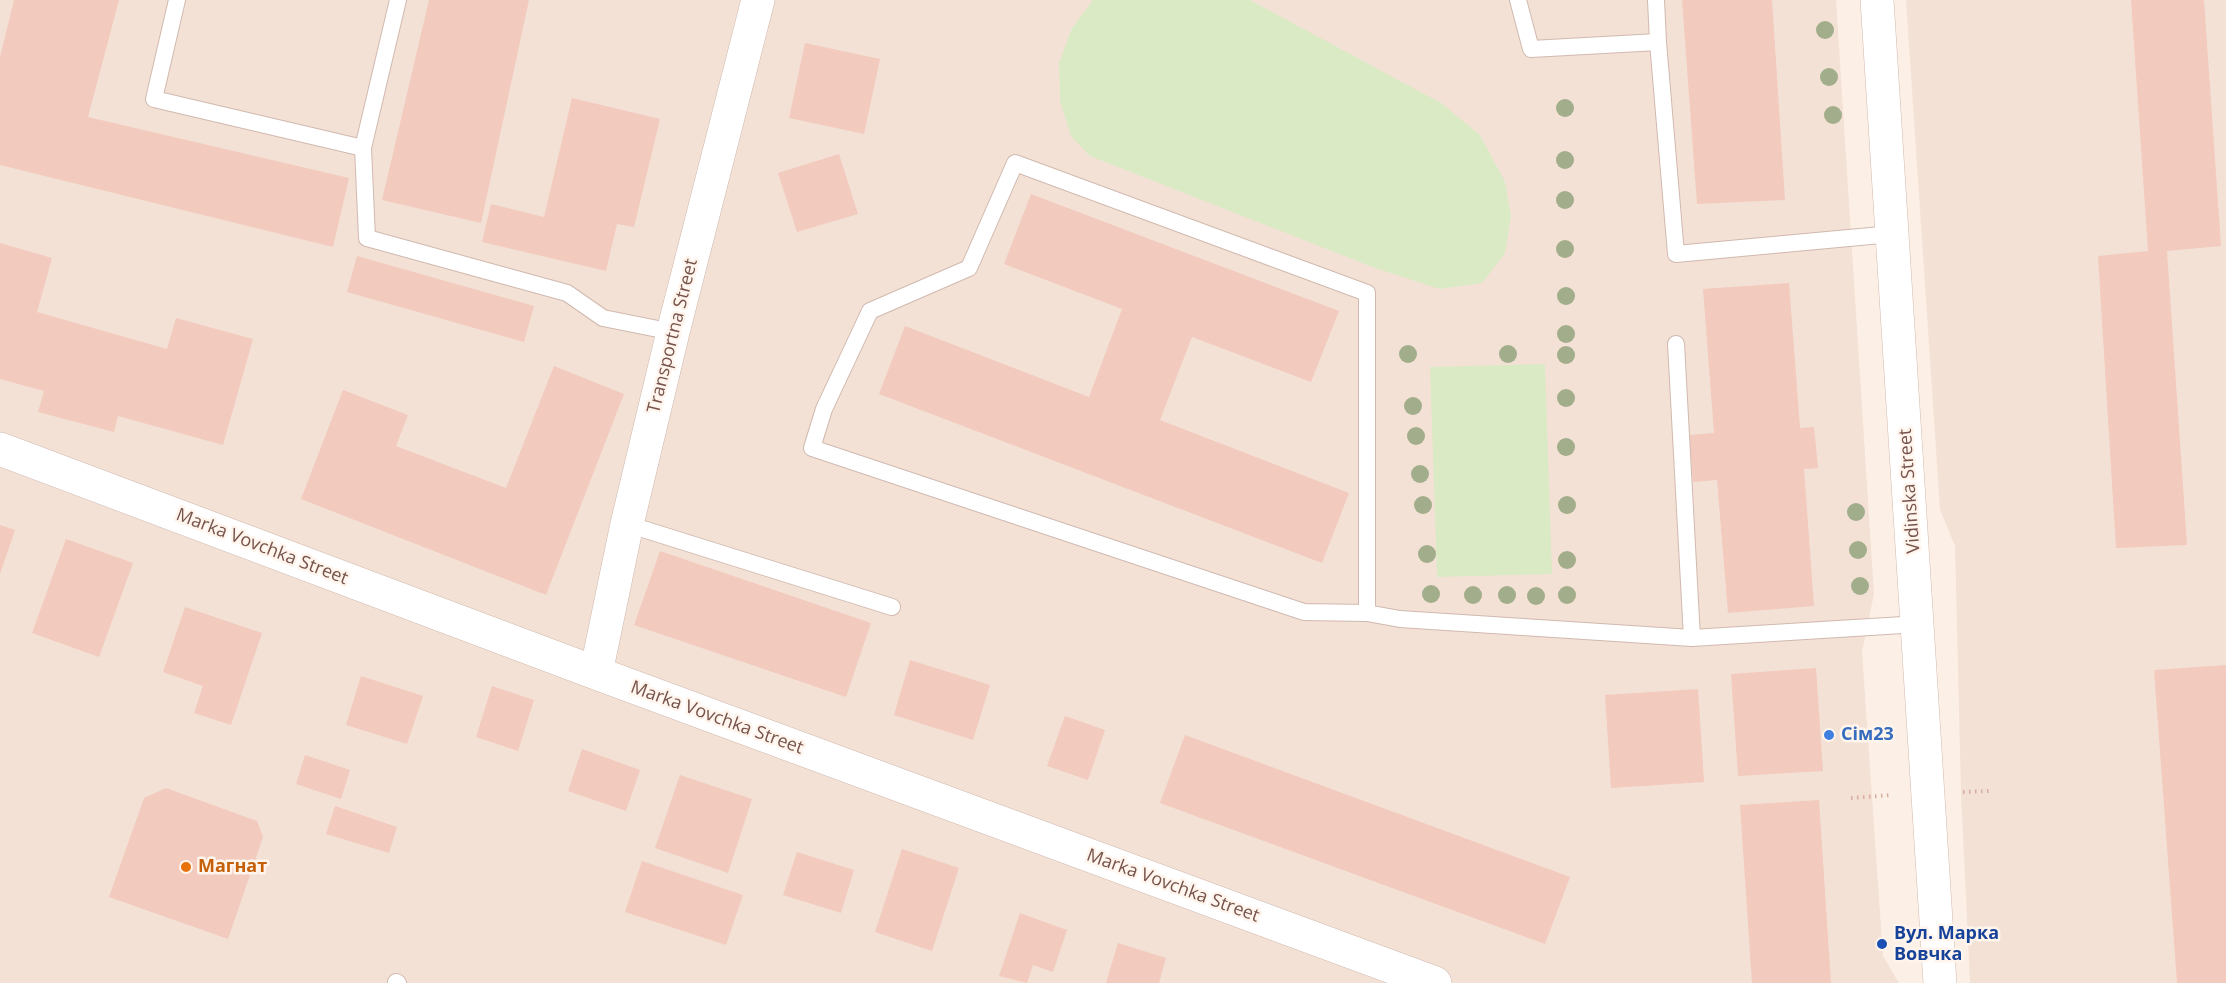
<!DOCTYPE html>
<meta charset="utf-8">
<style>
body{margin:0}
canvas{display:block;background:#fcf0e6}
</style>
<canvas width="2226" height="983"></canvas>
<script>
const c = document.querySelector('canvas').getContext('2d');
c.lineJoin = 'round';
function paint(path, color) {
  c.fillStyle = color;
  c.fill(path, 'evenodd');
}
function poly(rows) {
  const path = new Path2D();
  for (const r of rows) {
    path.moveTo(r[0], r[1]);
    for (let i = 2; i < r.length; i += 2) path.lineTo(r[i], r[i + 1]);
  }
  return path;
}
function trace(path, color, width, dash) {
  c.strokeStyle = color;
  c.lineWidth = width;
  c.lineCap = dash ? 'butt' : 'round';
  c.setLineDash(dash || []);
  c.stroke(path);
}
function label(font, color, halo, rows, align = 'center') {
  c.font = font + ' "Open Sans",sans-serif';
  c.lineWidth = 5;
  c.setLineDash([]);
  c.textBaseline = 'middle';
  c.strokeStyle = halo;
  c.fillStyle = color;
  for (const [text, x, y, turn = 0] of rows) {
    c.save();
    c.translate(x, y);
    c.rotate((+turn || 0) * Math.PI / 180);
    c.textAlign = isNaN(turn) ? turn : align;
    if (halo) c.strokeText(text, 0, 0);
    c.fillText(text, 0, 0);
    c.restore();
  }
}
paint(poly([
 [0,0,1836,0,1874,594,1862,652,1883,956,1899,983,0,983],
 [1906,0,2226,0,2226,983,1970,983,1961,794,1955,546,1940,510]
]), '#f4e1d5');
paint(poly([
 [1093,0,1250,0,1441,103,1480,135,1505,182,1511,216,1505,253,1482,283,1440,289,1375,268,1090,156,1071,136,1060,101,1059,63,1072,28],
 [1545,364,1552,574,1437,577,1430,367]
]), '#daeac5');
paint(poly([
 [14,0,119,0,88,117,349,178,333,247,0,165,0,57],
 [429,0,529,0,481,223,382,200],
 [1682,0,1772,0,1785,200,1697,204],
 [2131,0,2204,0,2221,246,2167,251,2187,545,2116,548,2098,256,2148,251],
 [805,43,880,59,864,134,789,118],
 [572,98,660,119,634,227,617,224,606,271,482,242,491,204,544,217],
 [839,154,858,214,797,232,778,173],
 [1031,194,1339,311,1311,382,1192,337,1160,420,1349,493,1322,563,879,394,905,326,1089,397,1122,309,1004,264],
 [0,243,52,258,37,312,167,349,176,318,253,339,223,445,118,416,114,432,38,412,44,391,0,379],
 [357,256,534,306,524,342,347,292],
 [1789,283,1800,428,1814,427,1818,468,1804,469,1814,606,1728,613,1717,480,1693,482,1689,435,1714,433,1703,289],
 [554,366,624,394,546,595,301,499,343,390,408,415,396,446,506,488],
 [0,525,15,530,0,574],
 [66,539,133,563,99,657,32,633],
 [660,551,871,623,846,697,634,625],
 [185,607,262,633,231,725,194,713,203,686,163,672],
 [910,660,990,685,973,740,894,715],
 [2226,665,2226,983,2177,983,2154,670],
 [1816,668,1823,771,1738,776,1731,674],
 [361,676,423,696,407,744,346,725],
 [492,686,534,700,518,751,476,737],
 [1698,689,1704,782,1611,788,1605,695],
 [1065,716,1105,730,1088,780,1047,766],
 [1185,735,1570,877,1545,944,1160,803],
 [582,749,640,770,626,811,568,791],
 [305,755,350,770,341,799,296,784],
 [680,775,752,799,728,873,655,848],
 [166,788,257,821,263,837,228,939,109,897,144,798],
 [1819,800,1831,983,1752,983,1740,805],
 [335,806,397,827,389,853,326,834],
 [902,849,959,868,932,951,875,932],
 [797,852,854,870,841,913,783,895],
 [642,861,743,895,726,945,625,912],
 [1020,913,1067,930,1053,972,1033,965,1027,983,999,976],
 [1118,943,1166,958,1159,983,1106,983]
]), '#f2cabe');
const lane = poly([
 [177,0,154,99,363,148],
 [398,0,363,148,367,238,567,293,603,318,673,332],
 [1518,0,1531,49,1658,42,1676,254,1892,234],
 [1656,0,1658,42],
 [1676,344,1692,638],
 [627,524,892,607],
 [1367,613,1304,612,812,448,824,409,870,311,969,268,1015,163,1367,293,1367,613,1400,619,1692,638,1919,624],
 [396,982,398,983]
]);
const street = poly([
 [0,449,596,673,1435,983],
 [596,673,627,524,673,332,758,0]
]);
const secondary = poly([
 [1877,0,1940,983]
]);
trace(lane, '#d0b9af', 18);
trace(street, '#d0b9af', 34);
trace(secondary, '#d3b8ad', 34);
trace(poly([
 [1963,792,1989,791],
 [1851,798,1892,795]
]), '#d7ada1', 4, [1.5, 4.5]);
trace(lane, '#fff', 16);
trace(street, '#fff', 33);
trace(secondary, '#fff', 33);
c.fillStyle = '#a2ad8b';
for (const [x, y] of [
 [1825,30],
 [1829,77],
 [1565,108],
 [1833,115],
 [1565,160],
 [1565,200],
 [1565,249],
 [1566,296],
 [1566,334],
 [1408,354],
 [1508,354],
 [1566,355],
 [1566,398],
 [1413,406],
 [1416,436],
 [1566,447],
 [1420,474],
 [1423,505],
 [1567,505],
 [1856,512],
 [1858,550],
 [1427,554],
 [1567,560],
 [1860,586],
 [1431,594],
 [1473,595],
 [1507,595],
 [1567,595],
 [1536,596]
]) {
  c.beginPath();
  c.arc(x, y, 9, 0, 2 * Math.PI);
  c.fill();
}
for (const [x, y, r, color] of [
 [1829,735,6,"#3f7fe0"],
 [186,867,6,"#e8710a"],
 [1882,944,6,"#1a4fb4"]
]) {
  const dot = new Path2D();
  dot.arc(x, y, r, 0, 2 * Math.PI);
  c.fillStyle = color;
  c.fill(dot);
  trace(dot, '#fff5ed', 2);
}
label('18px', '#76534b', '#fff5ed', [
 ["Transportna Street",673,336,-76],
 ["Vidinska Street",1910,491,-94],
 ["Marka Vovchka Street",262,547,21],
 ["Marka Vovchka Street",717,718,20],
 ["Marka Vovchka Street",1173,886,20]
]);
label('bold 18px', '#366cbe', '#fff5ed', [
 ["Сім23",1841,735]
], 'left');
label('bold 18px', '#c56008', '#fff5ed', [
 ["Магнат",198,867]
], 'left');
label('bold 18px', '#164399', '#fff5ed', [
 ["Вул. Марка",1894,934],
 ["Вовчка",1894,955]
], 'left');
</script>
